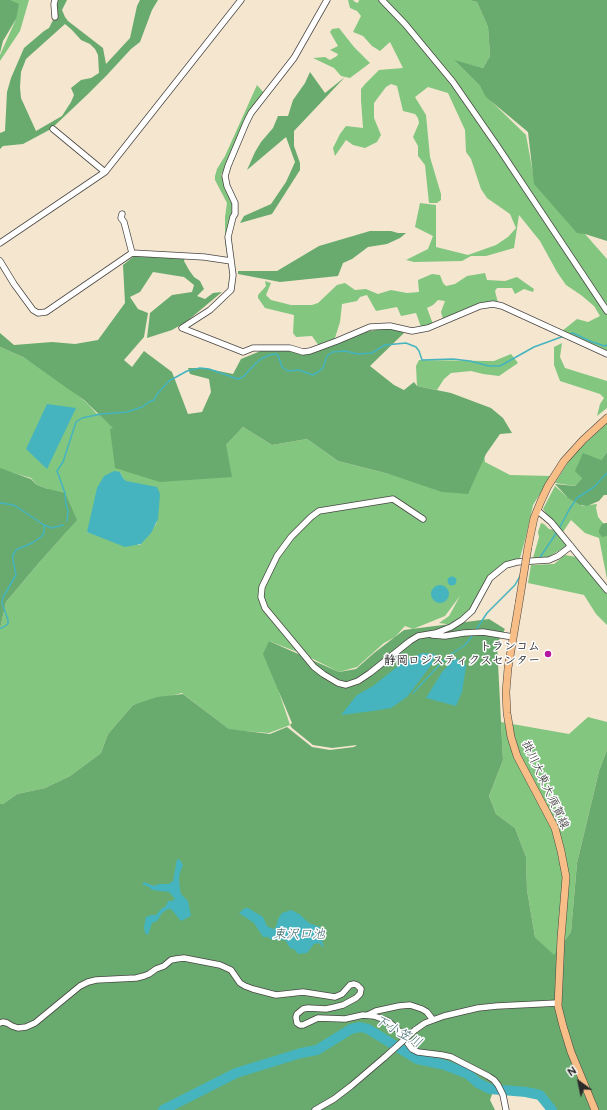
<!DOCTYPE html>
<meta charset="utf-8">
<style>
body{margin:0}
#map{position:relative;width:607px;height:1110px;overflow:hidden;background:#f5e6d0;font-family:"Balsamiq Sans",sans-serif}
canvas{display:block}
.north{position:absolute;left:559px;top:1062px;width:40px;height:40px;-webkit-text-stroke:3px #fff;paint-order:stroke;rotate:327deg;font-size:11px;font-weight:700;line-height:16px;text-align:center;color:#2b2b2b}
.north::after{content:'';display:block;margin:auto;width:14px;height:18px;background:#2b2b2b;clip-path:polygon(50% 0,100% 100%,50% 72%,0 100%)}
</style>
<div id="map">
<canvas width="607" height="1110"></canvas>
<div class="north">N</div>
</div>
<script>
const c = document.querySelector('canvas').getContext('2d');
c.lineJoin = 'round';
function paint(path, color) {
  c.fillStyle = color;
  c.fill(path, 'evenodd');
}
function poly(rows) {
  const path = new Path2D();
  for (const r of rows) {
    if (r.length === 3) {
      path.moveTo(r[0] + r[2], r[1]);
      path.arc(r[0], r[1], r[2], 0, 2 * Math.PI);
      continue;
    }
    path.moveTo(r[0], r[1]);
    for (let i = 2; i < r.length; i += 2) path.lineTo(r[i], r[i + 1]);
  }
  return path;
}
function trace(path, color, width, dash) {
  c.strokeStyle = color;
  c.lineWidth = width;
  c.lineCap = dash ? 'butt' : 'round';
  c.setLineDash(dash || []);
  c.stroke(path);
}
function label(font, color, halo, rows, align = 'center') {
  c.font = font + ' "Balsamiq Sans","Klee One",sans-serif';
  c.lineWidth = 3;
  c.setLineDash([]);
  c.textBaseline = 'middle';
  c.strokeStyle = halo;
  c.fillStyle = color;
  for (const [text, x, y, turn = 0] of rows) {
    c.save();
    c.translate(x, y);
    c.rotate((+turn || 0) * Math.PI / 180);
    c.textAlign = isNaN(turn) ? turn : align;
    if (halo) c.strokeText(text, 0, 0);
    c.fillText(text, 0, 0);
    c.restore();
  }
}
paint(poly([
 [5,0,29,0,20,31,0,61,0,55,16,19],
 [348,0,353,0,355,2,358,3,359,0,469,0,477,2,488,27,490,56,483,68,455,61,480,86,491,101,526,135,535,184,585,234,607,259,607,355,562,331,577,319,588,322,600,316,594,306,581,295,566,285,557,272,540,241,519,215,514,248,486,256,471,256,462,261,414,262,406,260,428,249,433,236,415,227,420,203,436,205,436,247,468,255,496,245,508,237,516,228,510,214,487,198,481,189,471,159,466,152,465,130,448,93,428,87,415,97,426,115,430,157,441,194,441,200,437,203,429,203,425,165,418,156,418,146,413,137,419,123,418,118,415,114,403,111,397,86,391,84,386,87,374,103,374,118,381,135,377,142,365,148,353,145,346,140,335,156,333,148,340,134,346,126,363,128,361,100,361,89,365,84,379,70,403,68,390,42,380,51,372,46,363,36,353,32,361,16,357,11,350,8],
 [339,28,354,47,370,63,350,78,341,76,334,68,313,58,325,57,330,60,337,56,338,54,330,50,338,46,330,32,332,29],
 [257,85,264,93,221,175,234,204,228,234,228,256,225,243,225,217,227,203,215,180,215,176,217,169,225,156],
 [485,273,487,280,505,281,517,277,534,289,533,292,524,289,515,294,512,288,497,288,495,291,498,303,443,319,441,312,445,301,438,300,433,305,427,308,433,324,421,327,416,313,401,316,397,307,376,311,367,295,360,297,357,301,342,304,340,322,334,341,319,346,312,336,296,337,293,333,294,315,265,308,258,298,258,295,266,286,265,281,271,283,266,295,271,300,291,305,312,305,318,303,337,285,345,283,355,290,366,289,378,294,391,290,407,293,419,292,418,280,432,274,440,275,443,283,446,286,455,284,467,276],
 [562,343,560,357,565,368,607,381,607,408,597,416,600,404,604,398,600,394,560,381,554,365,554,347],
 [0,347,23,357,70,389,87,403,87,404,88,404,96,413,100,415,114,428,226,445,243,427,272,445,307,439,338,461,389,474,484,454,485,462,510,475,551,476,533,505,526,536,520,558,506,565,490,578,469,613,454,625,439,623,449,616,460,596,445,616,413,629,405,626,395,637,384,643,357,667,339,672,305,655,269,641,279,692,290,725,269,733,230,730,182,693,133,705,108,734,101,753,70,776,45,788,17,794,3,804,0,804,0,629,6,602,38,564,68,530,48,489,37,485,31,478,0,469],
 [120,472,123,478,157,521,156,524,140,545,87,532],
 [511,354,518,363,499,376,483,374,471,371,451,373,444,379,437,390,417,386,416,366,419,360,488,361,494,361],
 [607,423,607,452,601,460,582,478,575,486,555,483,567,464,577,451],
 [555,486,567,497,582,506,597,504,596,508,598,517,603,523,607,525,607,579,599,538,585,533,571,520,563,532,548,516,543,509],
 [541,523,544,524,549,529,555,530,567,546,548,557,533,558,539,537,538,532],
 [565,555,576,557,600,584,607,594,607,625,596,614,584,595,528,583,531,565,554,564],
 [588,717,607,722,607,750,599,771,577,863,571,932,554,956,535,937,527,890,526,857,515,828,496,814,489,796,503,760,501,722,569,734]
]), '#82c680');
paint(poly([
 [0,0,10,0,19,4,16,19,3,41,0,53],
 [55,0,67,0,62,10,65,17,68,21,103,48,106,64,130,38,137,6,140,0,158,0,152,10,140,42,131,49,107,75,88,94,51,129,23,144,3,146,0,149,0,133,5,131,7,92,11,78,24,48,44,31,49,28,54,18],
 [65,24,72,30,81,40,90,44,95,49,98,55,99,73,91,78,81,80,71,88,74,95,71,102,62,116,36,131,21,98,20,87,21,72,26,59],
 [469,0,607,0,607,241,585,234,577,233,534,184,528,132,486,97,480,86,454,60,483,68,490,56,488,27,477,2],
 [310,72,325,93,345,77,294,131,294,146,300,163,300,170,272,214,240,223,244,216,271,204,286,182,295,162,286,137,247,170,255,152,261,142,273,128,278,116,288,116,293,100,305,83],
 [370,231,391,231,398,233,406,233,400,238,387,244,368,247,352,259,343,263,338,276,280,282,238,274,238,271,277,271,319,246],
 [134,256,154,257,185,257,184,261,189,270,194,277,200,281,204,289,197,296,205,299,213,293,222,292,186,322,172,330,147,338,150,313,172,295,192,292,194,285,184,277,153,272,140,292,130,297,138,309,148,313,144,337,124,360,132,367,144,351,172,372,188,414,202,412,211,392,209,379,190,374,188,368,204,368,233,374,241,359,263,350,282,348,298,352,359,333,393,327,404,333,370,366,394,385,404,390,414,382,417,386,451,393,491,408,503,418,512,433,500,434,486,454,468,494,442,492,389,474,338,461,307,439,272,445,243,427,226,445,232,477,160,482,115,468,110,429,113,428,84,400,23,357,0,347,0,333,14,345,52,342,75,344,98,340,125,303,123,265],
 [607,452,607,495,604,495,599,501,587,506,580,505,568,498,555,484,575,486,582,478,575,471,583,453,601,460],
 [0,468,31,479,37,485,48,489,65,493,77,520,38,564,6,602,0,629],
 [606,523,607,523,607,536,602,537,599,533,599,530,602,524],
 [489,619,505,629,497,644,503,760,489,796,496,814,515,828,526,857,527,890,535,937,554,955,571,932,577,863,599,771,607,750,607,1110,556,1110,537,1092,494,1089,490,1100,495,1110,0,1110,0,804,3,804,17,794,45,788,70,776,101,753,108,734,133,705,157,697,183,694,229,729,270,734,287,727,312,747,330,750,354,747,357,745,332,748,313,745,292,728,290,725,292,723,263,654,269,641,339,672,356,669,374,653,404,630]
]), '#69ab6e');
paint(poly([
 [47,404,76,408,47,469,26,449],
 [114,471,120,472,123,478,126,481,157,487,160,494,158,519,151,533,141,544,125,547,87,532,97,488,104,476],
 [452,581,4.5],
 [440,594,9],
 [422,653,435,654,432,664,407,697,391,708,373,711,341,715,357,695,373,686,403,662],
 [454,659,463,660,466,667,462,692,456,706,426,698,442,672],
 [177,859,180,860,183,865,180,872,179,878,180,889,181,894,188,901,191,916,181,921,171,909,168,909,162,913,157,921,152,923,148,935,145,933,144,927,146,917,151,915,156,915,160,910,166,906,168,901,172,901,175,899,169,892,152,890,149,887,142,884,144,882,154,886,159,884,169,884,173,881],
 [245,908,248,908,263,917,267,926,273,929,275,928,277,924,278,919,282,913,291,910,299,914,309,923,320,927,324,939,322,941,324,947,322,946,319,943,314,944,307,953,298,954,295,950,290,948,285,940,272,940,268,937,263,937,254,923,239,913]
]), '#45b4bf');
trace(poly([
 [569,334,573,333,592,342,605,346,607,345],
 [0,503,14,505,44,525,52,528,63,525],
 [67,521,68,511,66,504,65,493,57,471,63,462,76,422,82,418,101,414,127,412,142,407,149,402,154,400,158,393,169,381,187,371,200,368,209,369,238,379,243,377,255,364,261,359,269,355,275,354,278,355,282,367,288,371,299,370,313,375,318,372,323,368,327,356,332,352,345,351,358,354,372,353,385,345,406,343,416,347,419,351,422,360,453,359,470,361,489,366,500,366,534,347,564,336],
 [559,529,569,510,577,498,594,487,607,473],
 [539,559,557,532],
 [0,628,2,628,8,624,8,620,2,603,3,597,16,575,13,560,13,555,16,550,32,543,41,537,44,533,44,525],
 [476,630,487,613,515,585,520,576],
 [413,693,447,657,465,645,473,635]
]), '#45b4bf', 1.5);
trace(poly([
 [163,1110,236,1073,301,1053,317,1050,351,1029,360,1027,368,1029,417,1059,445,1065,468,1074,478,1083,490,1089,526,1092,540,1095,552,1110]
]), '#45b4bf', 10);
const minor = poly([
 [327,0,294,58,251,113,246,123,228,166,225,176,227,186,235,203,235,214,233,217,228,237,233,275,231,290,210,310,182,328,243,352,253,348,290,348,303,352,310,351,337,341,370,327,390,326,412,331,428,328,480,306,493,304,502,306,607,354],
 [382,0,405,24,453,82,498,147,607,311],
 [55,17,54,4,55,0],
 [53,129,105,172],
 [122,214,121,218,124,222,132,253],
 [0,243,105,172,241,0],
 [0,261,14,284,33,310,38,313,46,312,132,253,204,257,231,261],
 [537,510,551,522,607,590],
 [423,519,393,499,319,511,311,517,291,537,277,556,262,587,261,597,265,608,314,667,323,674,338,683,346,685,358,681,370,673,410,641,418,636,436,633,451,627,462,620,472,611,490,578,506,565,517,562,549,560,558,556,571,546],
 [432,635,445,636,464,633,483,632,513,637],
 [368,1015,376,1011,399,1006,410,1005,422,1009,427,1012,433,1020],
 [0,1023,3,1022,7,1023,12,1026,18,1028,26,1027,35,1023,80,986,88,982,96,980,136,978,144,976,149,974,156,969,164,966,171,960,176,959,184,958,220,965,231,970,240,983,245,986,253,989,276,995,303,992,335,997,342,994,350,985,354,984,357,985,361,989,360,994,356,998,343,1005,335,1007,326,1009,308,1008,303,1009,297,1014,296,1017,297,1023,300,1025,303,1025,318,1018,345,1019,363,1015,374,1016,388,1021,398,1030,412,1049,418,1052,442,1055,451,1057,488,1076,494,1080,498,1085,503,1095,506,1110],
 [415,1030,425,1023,444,1016,478,1008,497,1006,558,1003],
 [315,1110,334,1099,351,1086,385,1057]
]);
const major = poly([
 [528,547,534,518,541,501,548,486,564,461,583,440,607,418],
 [519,603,508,668,506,692,507,713,511,737,517,756,555,828,561,851,566,877,561,938,558,1006,563,1026,571,1052,595,1110]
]);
trace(minor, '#494744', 7);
trace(major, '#494744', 8);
trace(minor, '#fff', 5.5);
trace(major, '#f7be88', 7);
const minorBridge = poly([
 [385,1057,415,1030]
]);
const majorBridge = poly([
 [519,603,528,547]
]);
trace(minorBridge, '#494744', 7, []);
trace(majorBridge, '#494744', 8, []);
trace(minorBridge, '#fff', 5.5);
trace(majorBridge, '#f7be88', 7);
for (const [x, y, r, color] of [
 [548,654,4,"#b5179e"]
]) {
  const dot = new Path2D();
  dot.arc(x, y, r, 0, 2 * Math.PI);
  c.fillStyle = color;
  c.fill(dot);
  trace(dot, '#fff', 1.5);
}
label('bold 12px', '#2b2b2b', '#fff', [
 ["トランコム",540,647],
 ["静岡ロジスティクスセンター",540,661]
], 'right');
label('12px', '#2b2b2b', '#fff', [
 ["掛川大東大須賀線",545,785,65]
]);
label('italic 13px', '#356266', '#fff', [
 ["東沢口池",299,935],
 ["下小笠川",398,1032,29]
]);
</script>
